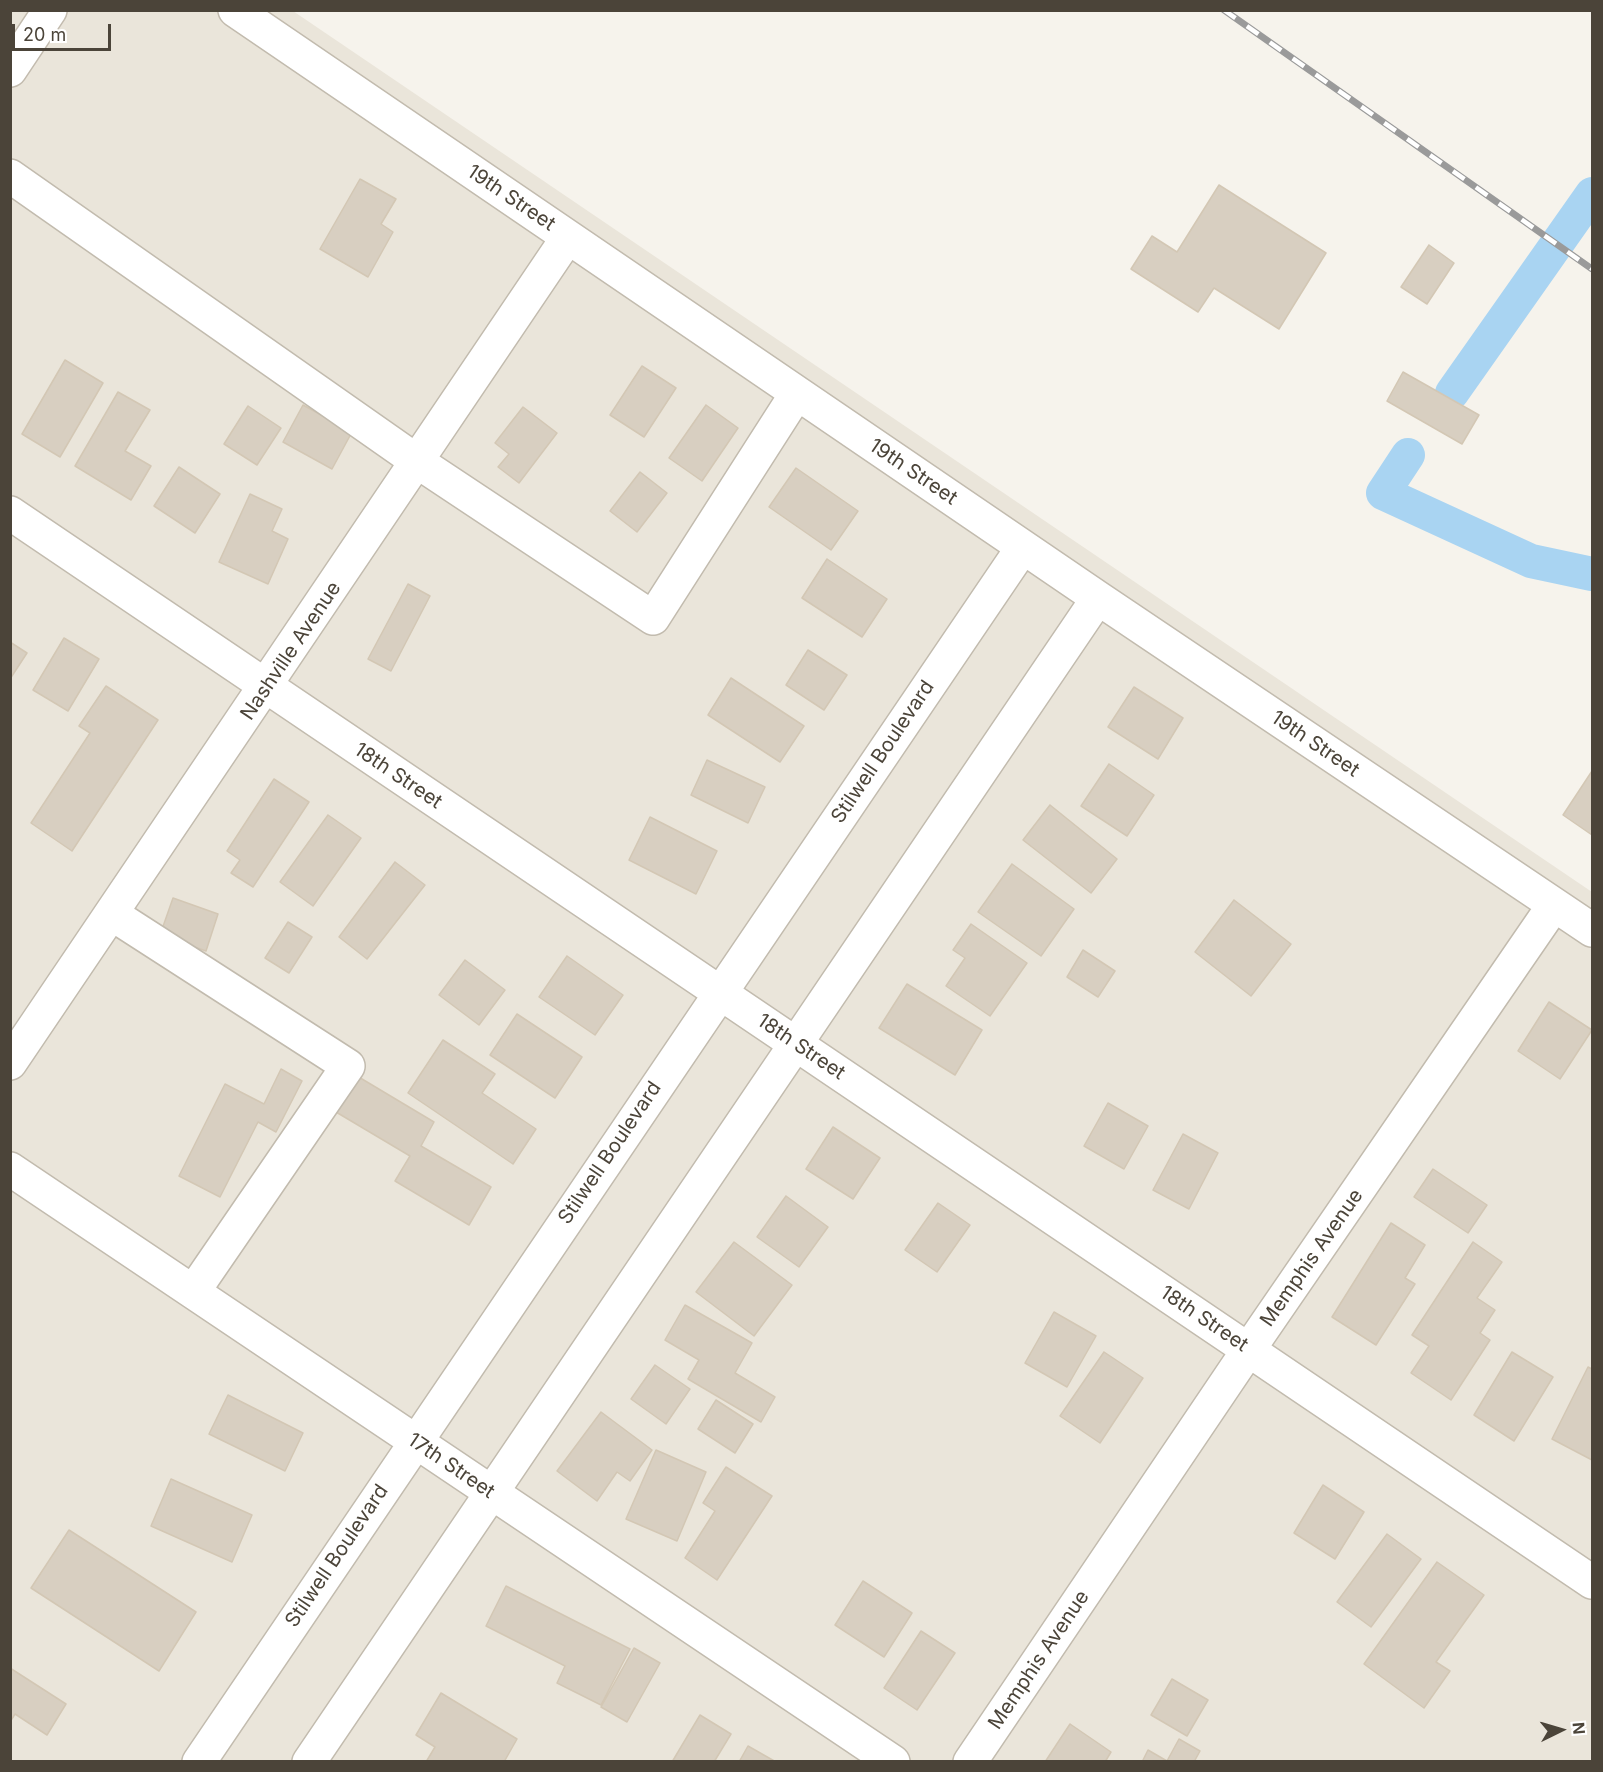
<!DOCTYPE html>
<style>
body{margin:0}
#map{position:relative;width:1603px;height:1772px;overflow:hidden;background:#f6f3ec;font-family:Inter,sans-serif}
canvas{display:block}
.frame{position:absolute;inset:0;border:12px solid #4b4439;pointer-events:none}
.north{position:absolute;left:1531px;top:1700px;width:60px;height:60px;-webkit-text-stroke:4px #fff;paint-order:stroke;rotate:85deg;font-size:16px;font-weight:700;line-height:24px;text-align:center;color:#4b4439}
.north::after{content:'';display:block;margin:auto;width:21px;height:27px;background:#4b4439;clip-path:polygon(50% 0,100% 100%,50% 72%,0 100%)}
.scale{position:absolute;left:12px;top:24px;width:99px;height:27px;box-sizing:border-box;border:3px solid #4b4439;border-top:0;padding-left:8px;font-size:18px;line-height:21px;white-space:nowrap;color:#4b4439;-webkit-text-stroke:4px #fff;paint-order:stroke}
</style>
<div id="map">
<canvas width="1603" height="1772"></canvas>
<div class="frame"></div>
<div class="north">N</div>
<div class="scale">20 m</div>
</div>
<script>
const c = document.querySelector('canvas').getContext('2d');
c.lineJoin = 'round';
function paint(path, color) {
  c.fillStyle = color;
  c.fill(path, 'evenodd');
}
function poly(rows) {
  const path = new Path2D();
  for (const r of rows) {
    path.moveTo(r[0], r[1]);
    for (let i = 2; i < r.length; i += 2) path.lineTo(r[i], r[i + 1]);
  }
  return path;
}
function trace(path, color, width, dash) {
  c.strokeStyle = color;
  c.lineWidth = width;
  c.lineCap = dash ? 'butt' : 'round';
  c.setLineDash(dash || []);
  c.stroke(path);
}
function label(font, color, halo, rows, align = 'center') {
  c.font = font + ' Inter,sans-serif';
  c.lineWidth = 6;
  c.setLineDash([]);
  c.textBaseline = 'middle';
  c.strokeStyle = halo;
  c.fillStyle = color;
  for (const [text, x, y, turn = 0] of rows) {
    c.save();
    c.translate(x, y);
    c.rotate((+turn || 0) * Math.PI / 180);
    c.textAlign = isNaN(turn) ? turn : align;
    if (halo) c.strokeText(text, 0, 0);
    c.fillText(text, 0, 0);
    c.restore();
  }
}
paint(poly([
 [11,11,293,11,1592,892,1592,1761,11,1762]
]), '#eae5da');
trace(poly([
 [1452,393,1592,194],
 [1408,455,1383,493,1531,561,1592,574]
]), '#a9d4f2', 34);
const building = poly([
 [360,179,396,199,381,224,393,232,368,277,320,249,360,179],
 [1219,185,1326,253,1279,329,1214,288,1198,312,1131,269,1152,236,1177,252,1219,185],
 [1429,245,1454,263,1427,304,1401,287,1429,245],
 [65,360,103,383,60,457,22,434,65,360],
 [642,366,676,388,644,437,610,415,642,366],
 [1403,372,1479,415,1462,444,1387,401,1403,372],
 [118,392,150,410,125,451,151,466,131,500,75,466,118,392],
 [303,405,352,432,332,469,283,442,303,405],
 [706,405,738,428,702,481,669,458,706,405],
 [248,406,281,428,257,465,224,444,248,406],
 [523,407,557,433,519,483,498,467,509,454,495,443,523,407],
 [179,467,220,494,195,533,154,506,179,467],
 [796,468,858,511,831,550,769,507,796,468],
 [640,472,667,493,637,532,610,511,640,472],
 [250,494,282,509,272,531,288,539,268,584,219,562,250,494],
 [827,559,887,599,862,637,802,598,827,559],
 [408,584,430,596,391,671,368,659,408,584],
 [64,638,99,659,68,711,33,690,64,638],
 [10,642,27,653,10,679,10,642],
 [808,650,847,675,824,710,786,685,808,650],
 [731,678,804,726,780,762,708,715,731,678],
 [106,686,158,720,72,851,31,823,90,733,79,726,106,686],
 [1134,687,1183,718,1158,759,1108,727,1134,687],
 [707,760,765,787,748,823,691,795,707,760],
 [1109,764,1154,795,1127,836,1081,806,1109,764],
 [1592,771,1592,835,1563,815,1592,771],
 [274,779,309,802,253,887,231,873,240,860,227,851,274,779],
 [1050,805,1117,859,1091,893,1023,840,1050,805],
 [328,815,361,838,313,906,280,882,328,815],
 [650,817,717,851,696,894,629,860,650,817],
 [395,862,425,885,367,959,339,937,395,862],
 [1012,864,1074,909,1041,956,978,912,1012,864],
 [173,898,218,914,206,951,160,935,173,898],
 [1234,900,1291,944,1251,996,1195,952,1234,900],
 [288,922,312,937,289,973,265,958,288,922],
 [971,924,1027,963,990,1016,946,986,965,958,953,950,971,924],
 [1083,950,1115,971,1098,997,1067,977,1083,950],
 [567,956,623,995,595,1035,539,997,567,956],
 [465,960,505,990,479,1025,439,995,465,960],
 [907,984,982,1030,955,1075,879,1028,907,984],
 [1549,1002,1592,1030,1560,1079,1518,1051,1549,1002],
 [517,1014,582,1057,555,1098,490,1055,517,1014],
 [443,1040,495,1074,482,1093,536,1129,513,1164,408,1093,443,1040],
 [281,1069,302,1081,276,1132,258,1122,220,1197,179,1176,225,1084,264,1104,281,1069],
 [357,1076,434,1122,421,1146,491,1187,469,1225,395,1181,410,1156,336,1112,357,1076],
 [1108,1103,1148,1126,1124,1169,1084,1146,1108,1103],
 [833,1127,880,1158,853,1199,806,1169,833,1127],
 [1183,1134,1218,1153,1189,1209,1153,1190,1183,1134],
 [1433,1169,1487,1205,1468,1233,1414,1197,1433,1169],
 [786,1196,828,1227,799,1267,757,1237,786,1196],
 [938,1203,970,1225,937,1272,905,1250,938,1203],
 [1391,1223,1425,1245,1405,1278,1415,1284,1376,1345,1332,1317,1391,1223],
 [734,1242,792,1285,754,1336,696,1292,734,1242],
 [1473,1242,1502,1262,1477,1298,1495,1310,1480,1333,1490,1340,1451,1400,1411,1373,1429,1346,1412,1335,1473,1242],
 [685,1305,752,1343,735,1373,775,1397,761,1422,688,1379,699,1360,665,1340,685,1305],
 [1054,1312,1096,1336,1067,1387,1025,1363,1054,1312],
 [1104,1352,1143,1378,1100,1443,1060,1416,1104,1352],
 [1512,1352,1553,1377,1514,1441,1474,1415,1512,1352],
 [655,1365,690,1389,666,1424,631,1399,655,1365],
 [1588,1367,1592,1369,1592,1460,1552,1439,1588,1367],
 [228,1395,303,1433,285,1471,209,1434,228,1395],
 [716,1400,753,1424,735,1453,698,1429,716,1400],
 [601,1412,652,1450,630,1481,617,1472,597,1501,557,1471,601,1412],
 [656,1450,706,1472,677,1541,626,1519,656,1450],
 [726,1467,772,1496,717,1580,685,1558,715,1511,703,1503,726,1467],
 [171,1479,252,1515,232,1562,151,1526,171,1479],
 [1323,1485,1364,1512,1335,1559,1294,1533,1323,1485],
 [69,1530,196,1612,159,1671,31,1588,69,1530],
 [1387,1534,1421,1559,1371,1627,1337,1602,1387,1534],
 [1437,1562,1484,1595,1436,1662,1450,1671,1424,1708,1364,1664,1437,1562],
 [863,1581,912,1613,884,1657,835,1625,863,1581],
 [506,1586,630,1649,601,1705,557,1683,565,1666,486,1626,506,1586],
 [921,1631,955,1653,917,1710,884,1688,921,1631],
 [634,1648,660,1663,627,1722,601,1707,634,1648],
 [10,1668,66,1704,47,1735,15,1714,10,1722,10,1668],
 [1172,1679,1208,1700,1187,1736,1151,1715,1172,1679],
 [441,1693,517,1739,504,1762,426,1762,435,1747,416,1735,441,1693],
 [700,1715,731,1734,714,1762,672,1762,700,1715],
 [1070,1724,1111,1752,1105,1762,1045,1762,1070,1724],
 [1179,1739,1200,1751,1194,1762,1142,1762,1148,1750,1167,1761,1179,1739],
 [748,1746,776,1762,739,1762,748,1746]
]);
paint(building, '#d8cfc1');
trace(building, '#d3c7b4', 1.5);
const minor = poly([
 [235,10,1098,598,1592,930],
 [10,70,50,10],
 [10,176,418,462,653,618,797,393],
 [10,513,1592,1582],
 [112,914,348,1066,193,1292],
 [10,1063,568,237],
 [10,1169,893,1762],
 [199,1762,1023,547],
 [309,1762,1098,598],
 [970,1762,1249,1349,1554,905]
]);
trace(minor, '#c2bbae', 36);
trace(minor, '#fff', 33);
const rail = poly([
 [1224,10,1592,269]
]);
trace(rail, '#9a9a9a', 7);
trace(rail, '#fff', 4.5, [14]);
label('20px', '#4b4439', '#fff', [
 ["19th Street",511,198,34],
 ["19th Street",913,472,34],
 ["Nashville Avenue",291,651,-56],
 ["19th Street",1315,744,34],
 ["Stilwell Boulevard",883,752,-56],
 ["18th Street",398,776,34],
 ["18th Street",801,1047,34],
 ["Stilwell Boulevard",610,1153,-56],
 ["Memphis Avenue",1312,1258,-55],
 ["18th Street",1204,1319,34],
 ["17th Street",451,1466,34],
 ["Stilwell Boulevard",337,1556,-56],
 ["Memphis Avenue",1039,1660,-56]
]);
</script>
